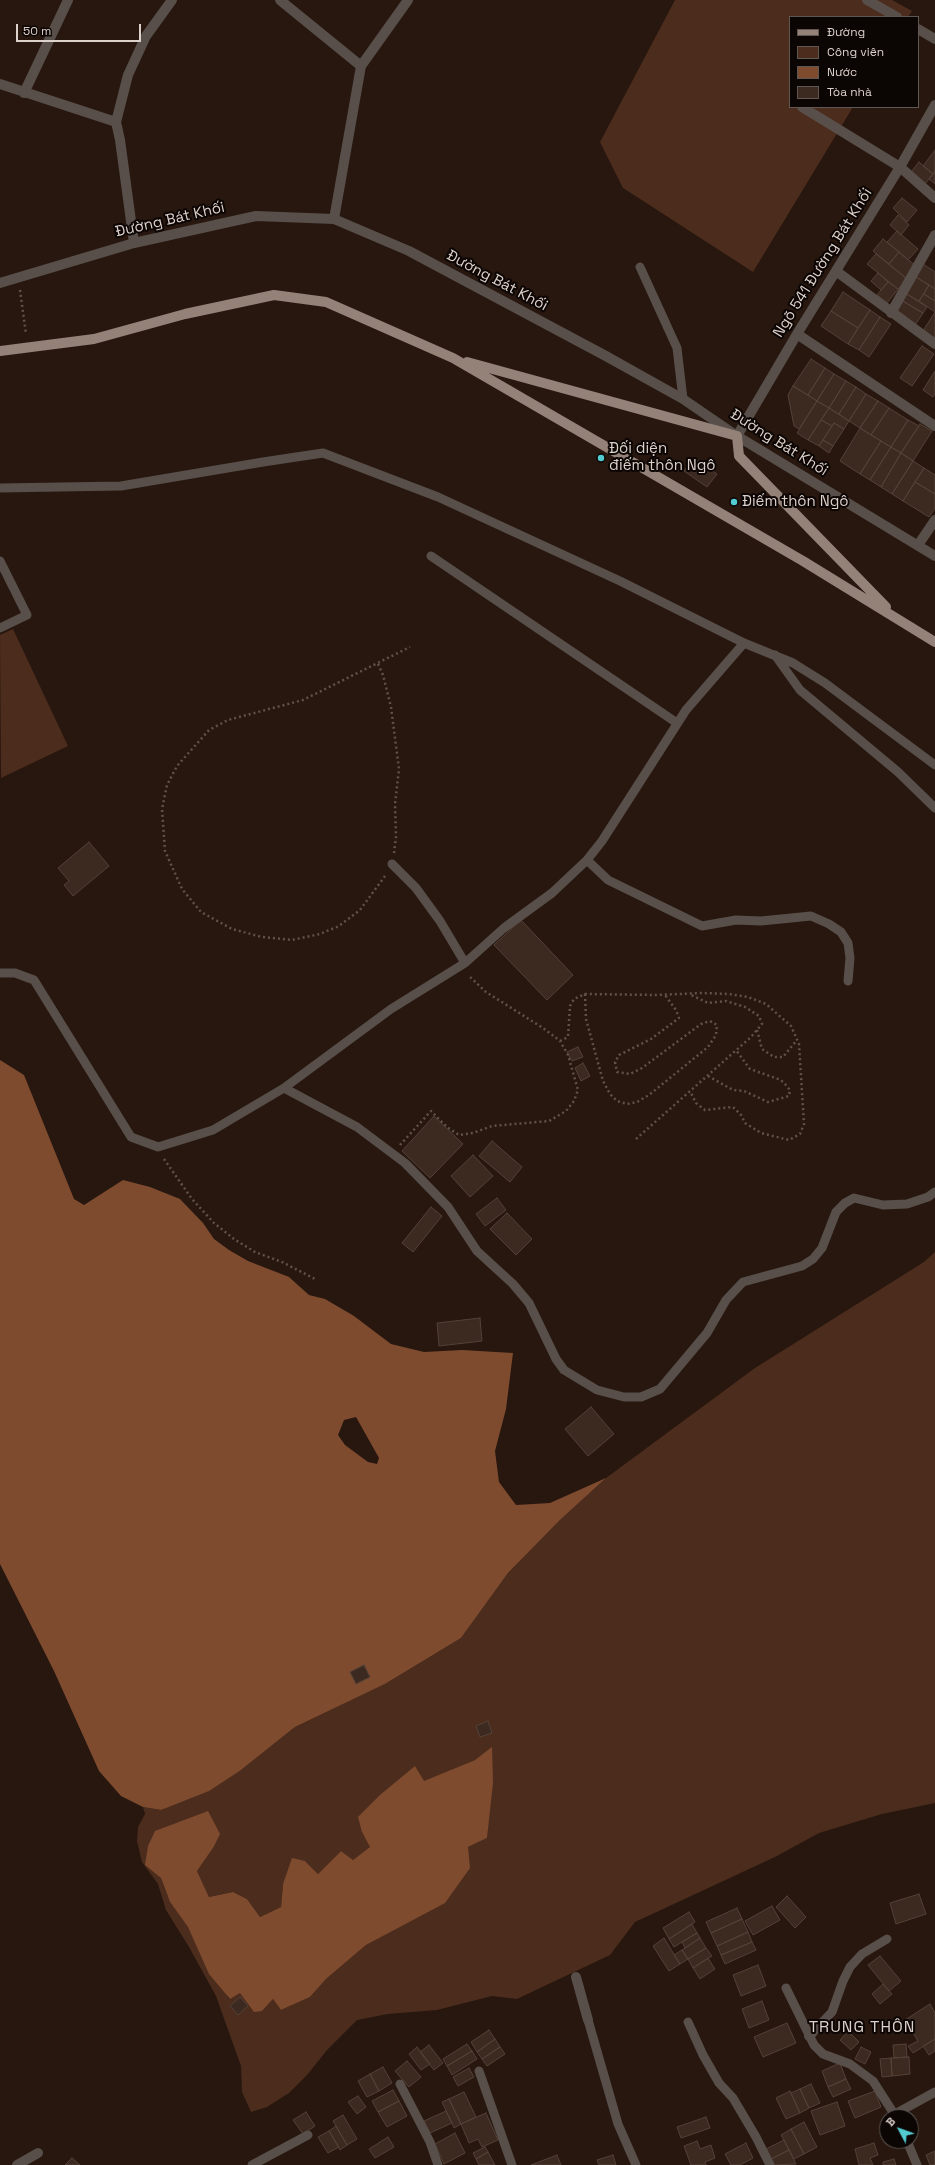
<!DOCTYPE html>
<meta charset="utf-8">
<style>
body{margin:0}
#map{position:relative;width:935px;height:2165px;overflow:hidden;background:#27170f;font-family:"Space Grotesk",sans-serif}
canvas{display:block}
.legend{position:absolute;left:789px;top:16px;width:130px;height:92px;box-sizing:border-box;background:#0b0503;border:1px solid #5f5753;margin:0;padding:5px 7px;list-style:none;font-size:12px;color:#ddd1cb}
.legend li{display:flex;align-items:center;gap:8px;height:20px}
.legend b{width:20px;border:1px solid #5f5753}
.north{position:absolute;left:879px;top:2109px;width:40px;height:40px;box-sizing:border-box;background:#0b0503;border:1px solid #5f5753;border-radius:50%;rotate:311deg;font-size:11px;font-weight:700;line-height:16px;text-align:center;color:#ddd1cb}
.north::after{content:'';display:block;margin:auto;width:14px;height:18px;background:#52ccd0;clip-path:polygon(50% 0,100% 100%,50% 72%,0 100%)}
.scale{position:absolute;left:16px;top:24px;width:125px;height:18px;box-sizing:border-box;border:2px solid #ddd1cb;border-top:0;padding-left:5px;font-size:12px;line-height:14px;white-space:nowrap;color:#ddd1cb;-webkit-text-stroke:3px #0b0503;paint-order:stroke}
</style>
<div id="map">
<canvas width="935" height="2165"></canvas>
<ul class="legend">
<li><b style="height:5px;background:#948279"></b>Đường</li>
<li><b style="height:11px;background:#4c2c1c"></b>Công viên</li>
<li><b style="height:11px;background:#7e4b2f"></b>Nước</li>
<li><b style="height:11px;background:#3c2a21"></b>Tòa nhà</li>
</ul>
<div class="north">B</div>
<div class="scale">50 m</div>
</div>
<script>
const c = document.querySelector('canvas').getContext('2d');
c.lineJoin = 'round';
function paint(path, color) {
  c.fillStyle = color;
  c.fill(path, 'evenodd');
}
function poly(rows) {
  const path = new Path2D();
  for (const r of rows) {
    path.moveTo(r[0], r[1]);
    for (let i = 2; i < r.length; i += 2) path.lineTo(r[i], r[i + 1]);
  }
  return path;
}
function trace(path, color, width, dash) {
  c.strokeStyle = color;
  c.lineWidth = width;
  c.lineCap = dash ? 'butt' : 'round';
  c.setLineDash(dash || []);
  c.stroke(path);
}
function label(font, color, halo, rows, align = 'center') {
  c.font = font + ' "Space Grotesk",sans-serif';
  c.lineWidth = 4;
  c.setLineDash([]);
  c.textBaseline = 'middle';
  c.strokeStyle = halo;
  c.fillStyle = color;
  for (const [text, x, y, turn = 0] of rows) {
    c.save();
    c.translate(x, y);
    c.rotate((+turn || 0) * Math.PI / 180);
    c.textAlign = isNaN(turn) ? turn : align;
    if (halo) c.strokeText(text, 0, 0);
    c.fillText(text, 0, 0);
    c.restore();
  }
}
paint(poly([
 [675,0,892,0,912,11,908,17,790,17,790,107,853,107,753,272,623,188,600,142],
 [13,629,68,746,1,778,0,635],
 [935,1252,935,1803,882,1814,819,1833,775,1857,635,1922,610,1955,517,1999,492,1996,437,2010,388,2014,357,2020,327,2050,308,2074,289,2093,267,2107,251,2112,242,2092,241,2066,216,1996,189,1947,166,1910,158,1884,142,1862,137,1841,138,1827,145,1814,143,1807,161,1810,241,1770,295,1727,385,1684,461,1638,508,1573,560,1520,606,1478,755,1368,924,1262],
 [492,1748,487,1838,468,1847,404,1924,366,1945,326,1979,310,1997,281,2010,273,1999,262,2011,240,1992,229,1999,188,1926,170,1902,161,1878,213,1848,197,1871,209,1897,233,1892,247,1899,260,1917,281,1907,283,1884,305,1861,318,1874,341,1851,353,1860,371,1847,362,1832,415,1766,423,1782,475,1760]
]), '#4c2c1c');
paint(poly([
 [0,1060,24,1075,74,1199,84,1205,123,1180,150,1187,180,1199,203,1223,214,1239,229,1250,248,1261,289,1277,309,1295,325,1299,354,1316,391,1344,424,1352,462,1350,513,1353,506,1409,495,1451,499,1482,516,1505,550,1503,606,1478,560,1520,508,1573,461,1638,385,1684,295,1727,241,1770,209,1791,161,1810,143,1807,121,1796,99,1771,54,1671,0,1564],
 [356,1417,379,1458,377,1464,368,1462,345,1445,338,1435,344,1420],
 [492,1747,493,1783,487,1838,468,1847,470,1868,445,1903,366,1945,326,1979,310,1997,281,2010,273,1999,262,2011,254,2012,240,1993,230,1999,209,1974,188,1927,170,1902,161,1878,145,1865,148,1846,155,1831,208,1811,220,1834,213,1848,197,1871,209,1897,233,1892,247,1899,260,1917,281,1907,283,1884,292,1858,305,1861,318,1874,341,1851,353,1860,370,1847,362,1832,358,1817,380,1795,415,1766,424,1781,475,1760]
]), '#7e4b2f');
const building = poly([
 [935,150,935,171,933,174,923,166,935,150],
 [919,162,933,174,925,184,911,172,919,162],
 [935,171,935,184,929,179,935,171],
 [902,198,917,210,907,222,893,208,902,198],
 [898,215,909,225,901,235,890,225,898,215],
 [897,231,918,249,908,260,887,242,897,231],
 [883,239,899,252,889,264,873,251,883,239],
 [899,252,917,267,907,279,889,264,899,252],
 [876,254,907,279,898,289,867,264,876,254],
 [923,264,935,272,935,289,916,277,923,264],
 [878,273,888,282,881,290,871,281,878,273],
 [916,277,929,285,919,301,905,293,916,277],
 [888,282,898,289,887,303,877,295,888,282],
 [929,285,935,289,935,301,924,294,929,285],
 [843,292,870,310,858,328,831,311,843,292],
 [905,293,927,307,923,313,901,300,905,293],
 [924,294,935,301,935,312,919,301,924,294],
 [901,300,923,313,915,325,894,312,901,300],
 [870,310,880,317,859,350,848,344,870,310],
 [831,311,858,328,848,344,821,326,831,311],
 [935,312,935,338,923,331,935,312],
 [880,317,891,324,869,357,859,350,880,317],
 [922,346,934,354,912,386,900,378,922,346],
 [811,359,825,368,808,395,793,386,811,359],
 [825,368,834,374,817,401,808,395,825,368],
 [935,371,935,393,933,397,923,390,935,371],
 [834,374,846,381,829,408,817,401,834,374],
 [846,381,856,387,839,414,829,408,846,381],
 [793,386,817,401,799,429,794,426,788,395,793,386],
 [856,387,866,394,849,421,839,414,856,387],
 [866,394,878,401,860,428,849,421,866,394],
 [817,401,829,408,808,440,797,433,817,401],
 [878,401,889,408,871,435,860,428,878,401],
 [829,408,849,421,844,429,834,423,832,426,821,420,829,408],
 [889,408,908,420,891,447,871,435,889,408],
 [821,420,832,426,819,446,808,440,821,420],
 [908,420,919,426,901,453,891,447,908,420],
 [834,423,844,429,833,446,823,440,834,423],
 [920,424,932,431,913,461,901,453,920,424],
 [860,428,881,441,860,474,840,461,860,428],
 [823,440,833,446,829,453,819,446,823,440],
 [881,441,891,447,870,480,860,474,881,441],
 [891,447,901,453,881,487,870,480,891,447],
 [901,453,913,461,892,494,881,487,901,453],
 [694,458,717,474,707,487,684,471,694,458],
 [913,461,924,468,903,501,892,494,913,461],
 [924,468,935,475,935,494,915,482,924,468],
 [915,482,935,494,935,508,929,517,903,501,915,482],
 [89,842,109,866,73,896,64,885,69,881,58,868,89,842],
 [521,920,573,975,547,1000,494,945,521,920],
 [578,1047,583,1057,572,1061,567,1052,578,1047],
 [583,1063,590,1076,581,1081,575,1068,583,1063],
 [434,1116,463,1144,430,1178,402,1151,434,1116],
 [492,1141,522,1167,510,1182,479,1156,492,1141],
 [473,1155,493,1176,470,1197,451,1176,473,1155],
 [497,1198,506,1210,485,1226,476,1214,497,1198],
 [431,1207,442,1216,413,1252,402,1243,431,1207],
 [507,1213,532,1239,516,1255,490,1229,507,1213],
 [480,1318,482,1341,439,1346,437,1323,480,1318],
 [591,1407,614,1434,588,1456,565,1429,591,1407],
 [364,1665,370,1677,356,1684,350,1672,364,1665],
 [488,1721,492,1733,480,1737,476,1726,488,1721],
 [919,1894,926,1914,896,1924,890,1903,919,1894],
 [787,1896,806,1917,795,1928,776,1907,787,1896],
 [772,1906,780,1920,753,1935,745,1921,772,1906],
 [737,1908,742,1919,711,1933,706,1922,737,1908],
 [689,1912,695,1922,669,1939,663,1928,689,1912],
 [742,1919,748,1932,717,1946,711,1933,742,1919],
 [692,1924,697,1933,674,1947,669,1939,692,1924],
 [748,1932,752,1942,721,1955,717,1946,748,1932],
 [697,1933,700,1938,685,1948,682,1942,697,1933],
 [664,1938,680,1964,669,1971,653,1946,664,1938],
 [700,1938,706,1948,688,1959,682,1950,700,1938],
 [752,1942,756,1950,725,1964,721,1955,752,1942],
 [706,1948,712,1956,693,1968,688,1959,706,1948],
 [682,1950,688,1959,680,1964,674,1955,682,1950],
 [880,1956,901,1981,889,1991,868,1965,880,1956],
 [708,1958,715,1969,700,1979,693,1968,708,1958],
 [758,1965,766,1986,741,1996,733,1975,758,1965],
 [883,1984,892,1994,880,2004,872,1994,883,1984],
 [240,1997,248,2006,238,2015,230,2006,240,1997],
 [762,2001,769,2020,749,2028,742,2009,762,2001],
 [930,2004,935,2013,935,2039,913,2053,908,2046,918,2041,905,2020,930,2004],
 [787,2023,796,2043,763,2057,754,2037,787,2023],
 [489,2030,495,2039,477,2052,471,2042,489,2030],
 [848,2031,859,2042,851,2050,840,2040,848,2031],
 [495,2039,500,2047,482,2059,477,2052,495,2039],
 [935,2039,935,2051,929,2055,923,2046,935,2039],
 [467,2044,472,2051,447,2066,443,2059,467,2044],
 [906,2044,907,2057,894,2058,893,2045,906,2044],
 [429,2045,443,2063,434,2070,420,2052,429,2045],
 [417,2047,430,2064,421,2070,409,2054,417,2047],
 [500,2047,505,2054,487,2066,482,2059,500,2047],
 [861,2047,871,2052,865,2064,855,2059,861,2047],
 [472,2051,477,2059,452,2075,447,2066,472,2051],
 [909,2057,910,2074,892,2076,891,2058,909,2057],
 [891,2058,892,2076,882,2077,880,2059,891,2058],
 [407,2061,421,2077,409,2087,395,2071,407,2061],
 [840,2063,846,2079,828,2087,822,2071,840,2063],
 [383,2067,392,2083,379,2091,370,2074,383,2067],
 [469,2068,474,2077,458,2086,453,2077,469,2068],
 [370,2074,379,2091,367,2097,358,2081,370,2074],
 [846,2079,851,2089,833,2097,828,2087,846,2079],
 [811,2084,820,2103,809,2108,800,2089,811,2084],
 [800,2089,809,2108,800,2113,791,2093,800,2089],
 [393,2090,399,2101,378,2112,372,2101,393,2090],
 [790,2091,800,2113,786,2119,776,2098,790,2091],
 [875,2091,881,2107,855,2118,848,2101,875,2091],
 [464,2092,476,2117,461,2124,449,2099,464,2092],
 [358,2096,366,2107,357,2114,348,2102,358,2096],
 [449,2099,461,2124,454,2128,442,2102,449,2099],
 [399,2101,407,2116,387,2127,378,2112,399,2101],
 [837,2102,845,2126,820,2135,811,2111,837,2102],
 [446,2111,452,2123,430,2133,424,2121,446,2111],
 [306,2112,315,2126,303,2134,293,2120,306,2112],
 [486,2113,498,2140,482,2147,478,2139,469,2143,461,2124,486,2113],
 [343,2115,357,2139,347,2145,333,2121,343,2115],
 [706,2117,710,2128,681,2138,677,2127,706,2117],
 [804,2122,817,2147,804,2154,791,2129,804,2122],
 [336,2126,347,2145,340,2150,329,2131,336,2126],
 [791,2129,804,2154,794,2159,781,2135,791,2129],
 [329,2131,339,2147,328,2153,318,2137,329,2131],
 [455,2133,465,2153,444,2164,435,2144,455,2133],
 [388,2137,394,2147,375,2158,369,2149,388,2137],
 [784,2140,789,2150,771,2159,766,2149,784,2140],
 [697,2141,700,2149,711,2145,715,2158,705,2162,706,2165,691,2165,684,2146,697,2141],
 [746,2143,753,2158,740,2165,731,2165,725,2154,746,2143],
 [874,2143,878,2155,870,2158,873,2165,859,2165,855,2149,874,2143],
 [485,2147,488,2152,476,2159,473,2153,485,2147],
 [789,2150,796,2164,774,2165,771,2159,789,2150],
 [935,2151,935,2165,930,2165,926,2155,935,2151],
 [488,2152,495,2165,479,2165,476,2159,488,2152],
 [557,2155,561,2165,531,2165,557,2155],
 [613,2155,616,2165,599,2165,597,2160,613,2155],
 [72,2158,80,2165,65,2165,72,2158],
 [894,2159,896,2165,883,2165,883,2162,894,2159]
]);
paint(building, '#3c2a21');
trace(building, '#544137', 1);
trace(poly([
 [20,290,26,334],
 [378,664,383,675,391,707,399,769,395,804,396,837,394,853],
 [385,876,360,910,339,926,320,934,292,940,262,937,232,929,201,912,182,889,165,851,162,809,167,785,177,766,209,730,228,720,303,700,410,647],
 [585,994,586,1019,603,1081,610,1094,617,1101,627,1104,637,1102,649,1095,708,1047,716,1035,717,1025,710,1021,701,1024,642,1068,630,1074,617,1072,615,1062,619,1055,651,1039,679,1018,676,1010,665,995],
 [757,1030,762,1049,774,1057,783,1057,797,1040],
 [560,1041,568,1037,570,1006,574,999,585,994,656,995,702,993,729,994,748,997,766,1004,791,1026,799,1044,804,1124,800,1134,789,1140,761,1133,745,1123,741,1115,733,1107,705,1110,696,1103,690,1091],
 [708,1076,733,1090,744,1091,768,1102,789,1096,790,1090,785,1084,781,1080,750,1069,736,1050],
 [636,1139,751,1037,762,1024,759,1016,745,1007,726,1001,708,1003,689,994],
 [400,1145,431,1111,447,1127,459,1135,473,1133,492,1126,549,1121,566,1111,574,1101,578,1090,568,1055,560,1041,543,1028,486,992,468,975],
 [164,1159,192,1199,214,1223,234,1239,255,1252,282,1262,317,1280]
]), '#60524a', 2.5, [2, 3]);
trace(poly([
 [640,267,677,348,683,399],
 [0,488,121,486,263,462,323,453,438,497,620,581,744,643,793,663,825,683,935,765],
 [431,556,677,723],
 [0,561,27,615,0,628],
 [775,655,800,690,898,772,935,808],
 [587,860,608,880,702,926,736,920,761,921,811,916,829,924,841,932,848,943,850,958,848,981],
 [392,864,416,888,440,921,465,963],
 [0,973,15,973,34,980,131,1137,158,1147,213,1130,284,1088,391,1009,465,963,504,928,552,893,587,860,602,841,686,710,744,643],
 [284,1088,357,1127,405,1163,448,1207,477,1251,513,1284,529,1303,556,1359,564,1370,597,1390,624,1397,641,1397,660,1389,707,1333,726,1300,743,1282,802,1266,813,1259,822,1248,836,1212,845,1203,854,1198,883,1205,907,1204,928,1197,935,1192],
 [786,1988,814,2045,823,2054,850,2064,873,2081,896,2117],
 [588,2020,618,2124,636,2165],
 [688,2022,703,2055,719,2083,733,2098,756,2137,770,2165],
 [813,2032,832,2012,843,1981,850,1967,862,1954,887,1939],
 [479,2071,512,2165],
 [400,2084,430,2142,438,2165],
 [895,2114,935,2092],
 [907,2141,917,2165],
 [252,2165,308,2135]
]), '#584f4a', 9);
trace(poly([
 [280,0,361,66],
 [867,0,897,17],
 [918,29,935,39],
 [0,84,116,122],
 [24,93,68,0],
 [802,107,900,167,935,198],
 [334,219,361,66,408,0],
 [134,243,120,140,116,122,128,75,146,36,172,0],
 [836,271,935,344],
 [0,283,134,243,256,216,334,219,409,251,604,355,683,399,737,436,935,556],
 [891,313,935,235],
 [797,334,935,426],
 [737,436,797,334,900,167,935,105],
 [918,545,935,520],
 [576,1977,588,2020],
 [809,2036,813,2032],
 [17,2165,38,2153]
]), '#584f4a', 10);
trace(poly([
 [0,351,94,339,185,314,274,295,326,302,453,358,803,561,935,642],
 [467,362,737,436,739,456,886,607]
]), '#948279', 10);
for (const [x, y, r, color] of [
 [601,458,4,"#52ccd0"],
 [734,502,4,"#52ccd0"]
]) {
  const dot = new Path2D();
  dot.arc(x, y, r, 0, 2 * Math.PI);
  c.fillStyle = color;
  c.fill(dot);
  trace(dot, '#0b0503', 1.5);
}
label('15px', '#ddd1cb', '#0b0503', [
 ["Đường Bát Khối",170,220,-13],
 ["Ngõ 541 Đường Bát Khối",823,263,-58],
 ["Đường Bát Khối",497,281,28],
 ["Đường Bát Khối",779,443,32]
]);
label('15px', '#ddd1cb', '#0b0503', [
 ["Đối diện",609,449],
 ["điếm thôn Ngô",609,466],
 ["Điếm thôn Ngô",742,502]
], 'left');
c.letterSpacing = '1px';
label('16px', '#ddd1cb', '#0b0503', [
 ["TRUNG THÔN",862,2028]
]);
c.letterSpacing = '0px';
</script>
